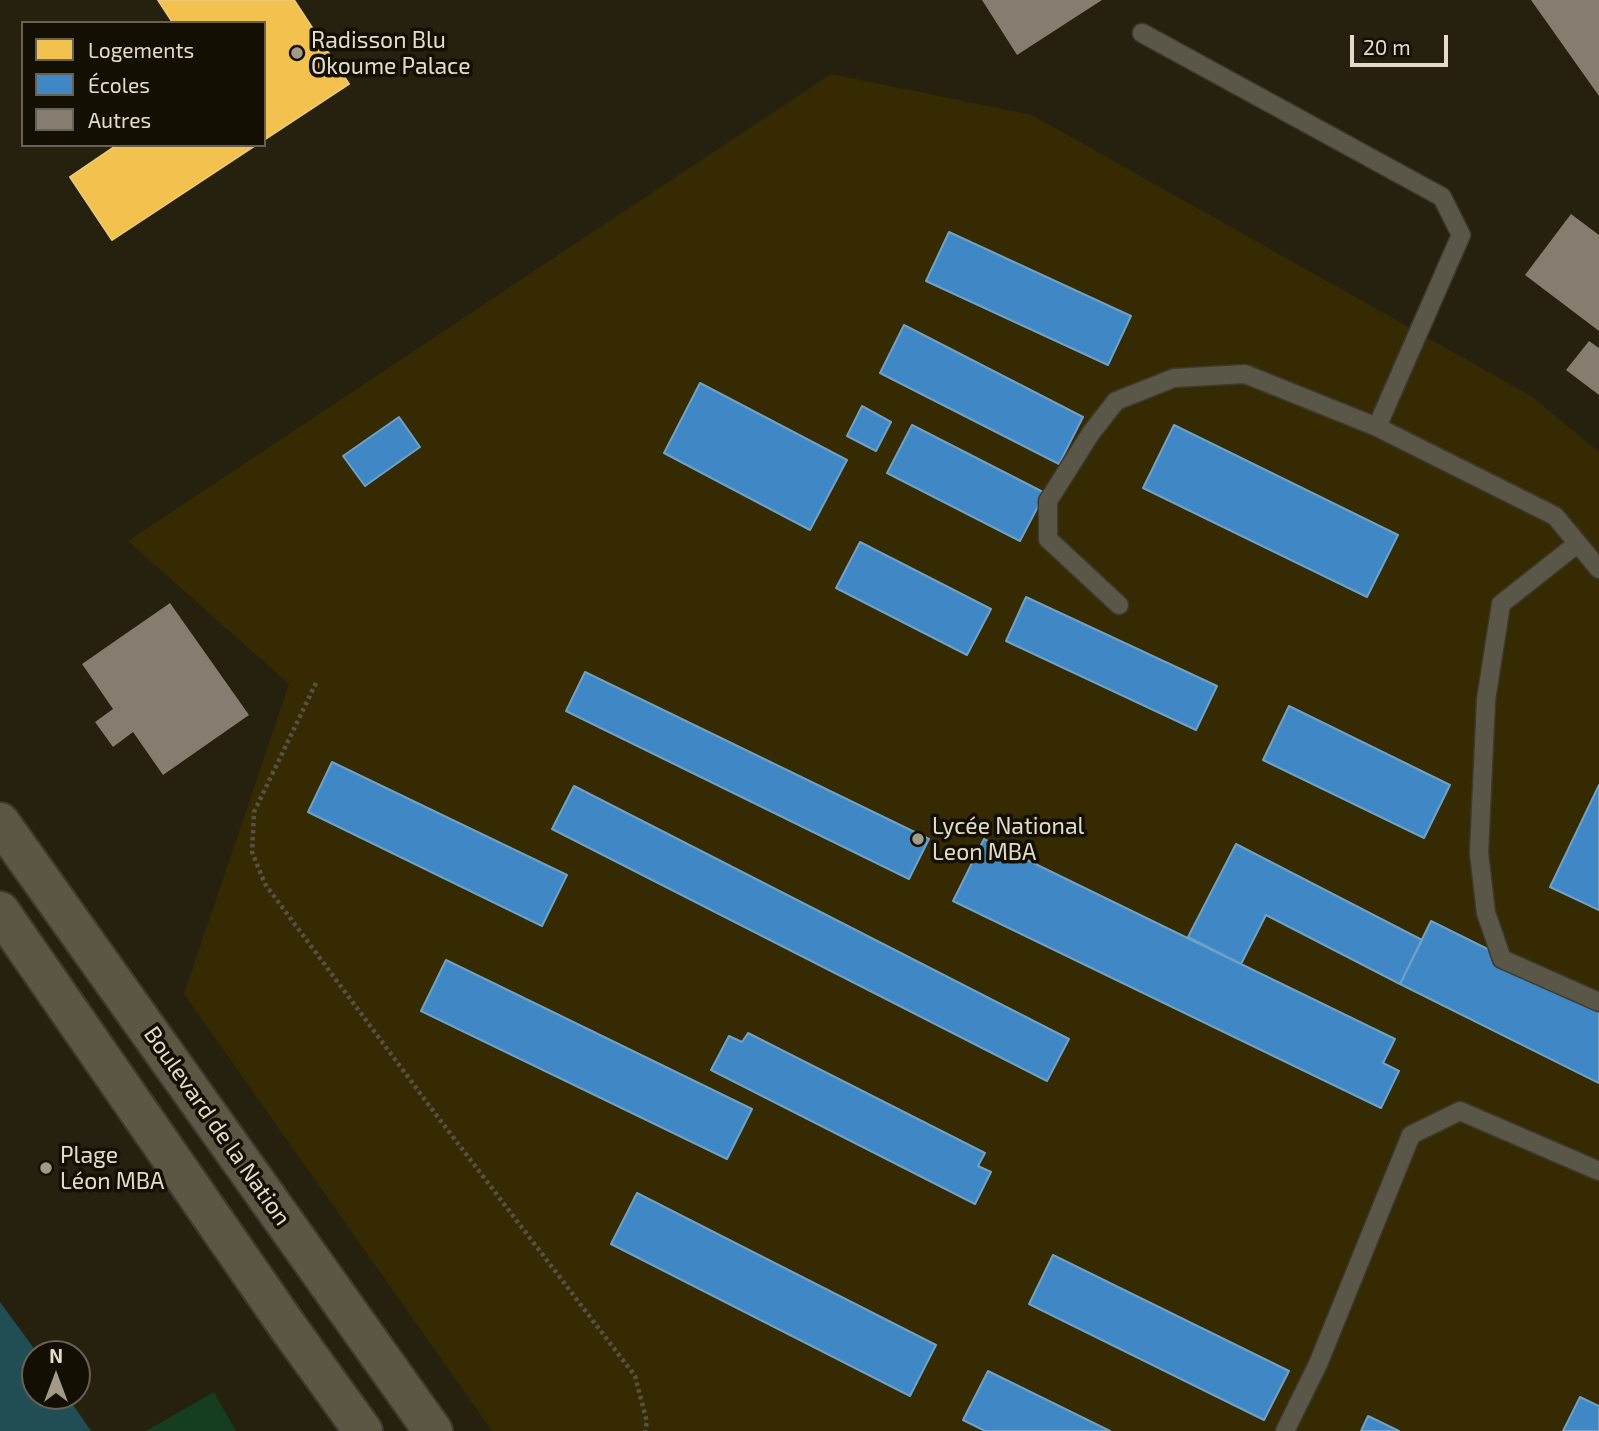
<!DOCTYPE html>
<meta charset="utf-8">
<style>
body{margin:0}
#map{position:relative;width:1599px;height:1431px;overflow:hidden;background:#26200e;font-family:"Exo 2",sans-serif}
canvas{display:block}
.legend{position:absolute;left:21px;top:21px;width:245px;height:126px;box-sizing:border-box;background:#140f03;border:2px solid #676153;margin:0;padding:9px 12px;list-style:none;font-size:21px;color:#e3dcca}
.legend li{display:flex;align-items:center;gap:14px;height:35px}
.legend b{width:35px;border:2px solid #676153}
.north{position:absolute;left:21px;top:1340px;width:70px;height:70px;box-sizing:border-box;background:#140f03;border:2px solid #676153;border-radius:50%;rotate:0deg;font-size:19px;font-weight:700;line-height:28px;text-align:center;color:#e3dcca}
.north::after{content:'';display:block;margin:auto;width:24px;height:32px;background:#a19a88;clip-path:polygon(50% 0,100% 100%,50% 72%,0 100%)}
.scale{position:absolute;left:1350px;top:35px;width:98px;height:32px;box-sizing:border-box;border:4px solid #e3dcca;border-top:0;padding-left:9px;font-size:21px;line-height:24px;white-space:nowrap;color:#e3dcca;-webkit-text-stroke:5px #140f03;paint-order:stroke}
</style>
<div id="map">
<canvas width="1599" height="1431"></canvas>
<ul class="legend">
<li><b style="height:19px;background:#f2c14e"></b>Logements</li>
<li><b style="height:19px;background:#3f88c5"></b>Écoles</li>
<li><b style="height:19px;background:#857d6f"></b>Autres</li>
</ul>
<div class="north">N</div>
<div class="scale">20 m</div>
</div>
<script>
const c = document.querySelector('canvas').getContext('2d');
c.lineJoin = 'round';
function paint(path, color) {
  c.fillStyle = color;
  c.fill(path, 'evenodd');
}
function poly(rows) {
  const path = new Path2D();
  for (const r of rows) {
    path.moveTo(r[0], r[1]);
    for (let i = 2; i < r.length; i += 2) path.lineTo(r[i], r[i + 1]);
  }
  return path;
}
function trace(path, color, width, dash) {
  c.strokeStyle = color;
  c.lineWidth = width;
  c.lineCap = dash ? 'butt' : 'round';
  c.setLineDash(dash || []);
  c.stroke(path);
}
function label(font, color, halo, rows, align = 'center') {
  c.font = font + ' "Exo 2",sans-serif';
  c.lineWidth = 7;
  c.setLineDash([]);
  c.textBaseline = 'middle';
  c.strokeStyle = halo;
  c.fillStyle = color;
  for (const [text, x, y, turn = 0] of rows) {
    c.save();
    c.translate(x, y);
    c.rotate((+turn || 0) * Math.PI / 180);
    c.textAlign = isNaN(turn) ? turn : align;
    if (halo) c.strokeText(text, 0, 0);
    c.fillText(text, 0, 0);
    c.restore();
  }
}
paint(poly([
 [831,74,1032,115,1531,396,1599,452,1599,1431,492,1431,184,994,289,684,128,541]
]), '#362a02');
paint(poly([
 [214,1392,236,1431,146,1431]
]), '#153d1f');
paint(poly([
 [0,1302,38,1354,35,1354,35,1396,67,1396,91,1431,0,1431]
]), '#214e54');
const homes = poly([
 [158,0,294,0,349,84,264,140,264,23,173,23,158,0],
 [117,145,256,145,112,240,70,177,117,145]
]);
paint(homes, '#f2c14e');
trace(homes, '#eec973', 2);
const schools = poly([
 [949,232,1131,316,1108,365,926,281,949,232],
 [904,325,1083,417,1059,464,880,373,904,325],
 [700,383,847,460,810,530,664,453,700,383],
 [862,406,891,422,876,451,847,436,862,406],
 [399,417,420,447,365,486,343,456,399,417],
 [912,425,1045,493,1020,541,887,473,912,425],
 [1174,425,1398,535,1367,597,1143,488,1174,425],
 [860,542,991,609,967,655,836,588,860,542],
 [1026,597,1217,686,1196,730,1006,641,1026,597],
 [585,672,929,839,909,879,566,711,585,672],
 [1289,706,1450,785,1424,838,1263,760,1289,706],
 [332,762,567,875,542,926,308,812,332,762],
 [1599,785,1599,910,1550,887,1599,785],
 [574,786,1069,1039,1047,1081,552,829,574,786],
 [984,839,1395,1039,1383,1063,1399,1071,1381,1108,953,901,984,839],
 [1236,844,1422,940,1400,984,1266,915,1241,964,1188,937,1236,844],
 [1431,921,1599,1004,1599,1083,1400,984,1431,921],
 [446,960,752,1109,727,1159,421,1011,446,960],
 [748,1033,985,1153,978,1166,991,1172,975,1204,711,1070,729,1036,742,1042,748,1033],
 [637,1193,936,1345,910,1396,611,1244,637,1193],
 [1053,1255,1289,1371,1264,1420,1029,1304,1053,1255],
 [988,1371,1110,1431,985,1431,963,1420,988,1371],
 [1580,1397,1599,1406,1599,1431,1563,1431,1580,1397],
 [1368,1416,1399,1431,1361,1431,1368,1416]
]);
paint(schools, '#3f88c5');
trace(schools, '#70a1c6', 2);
paint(poly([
 [982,0,1102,0,1017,55],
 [1531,0,1599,0,1599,96],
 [1571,214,1599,235,1599,331,1525,275],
 [1589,341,1599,348,1599,395,1566,370],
 [170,603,249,715,163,775,133,732,113,747,95,722,113,709,82,664]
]), '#857d6f');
const service = poly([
 [1142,33,1442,197,1461,235,1377,427],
 [1577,544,1501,604,1486,700,1479,853,1486,913,1502,959,1599,1002],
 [1119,605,1048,539,1048,501,1091,433,1116,401,1174,378,1245,374,1377,427,1555,516,1599,569],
 [1285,1431,1318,1364,1411,1135,1460,1111,1599,1171]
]);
const primary = poly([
 [0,822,433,1431],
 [0,911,288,1327,363,1431]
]);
trace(service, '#3d392d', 21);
trace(primary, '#3d392d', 42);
trace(poly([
 [316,683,254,812,252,852,265,884,434,1112,635,1376,647,1422,645,1431]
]), '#565145', 4.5, [3.5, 3.5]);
trace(service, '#5a5749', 18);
trace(primary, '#5c5644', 38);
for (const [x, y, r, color] of [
 [297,53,7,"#a19a88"],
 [918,839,7,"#a19a88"],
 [46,1168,7,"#a19a88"]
]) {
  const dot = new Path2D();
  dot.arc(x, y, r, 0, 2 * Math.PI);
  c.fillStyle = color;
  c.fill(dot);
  trace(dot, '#140f03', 2.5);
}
label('23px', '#e3dcca', '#140f03', [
 ["Radisson Blu",311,40],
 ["Okoume Palace",311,66],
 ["Lycée National",932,826],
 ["Leon MBA",932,852],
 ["Plage",60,1155],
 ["Léon MBA",60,1181]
], 'left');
label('23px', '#e3dcca', '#140f03', [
 ["Boulevard de la Nation",217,1126,55]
]);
</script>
